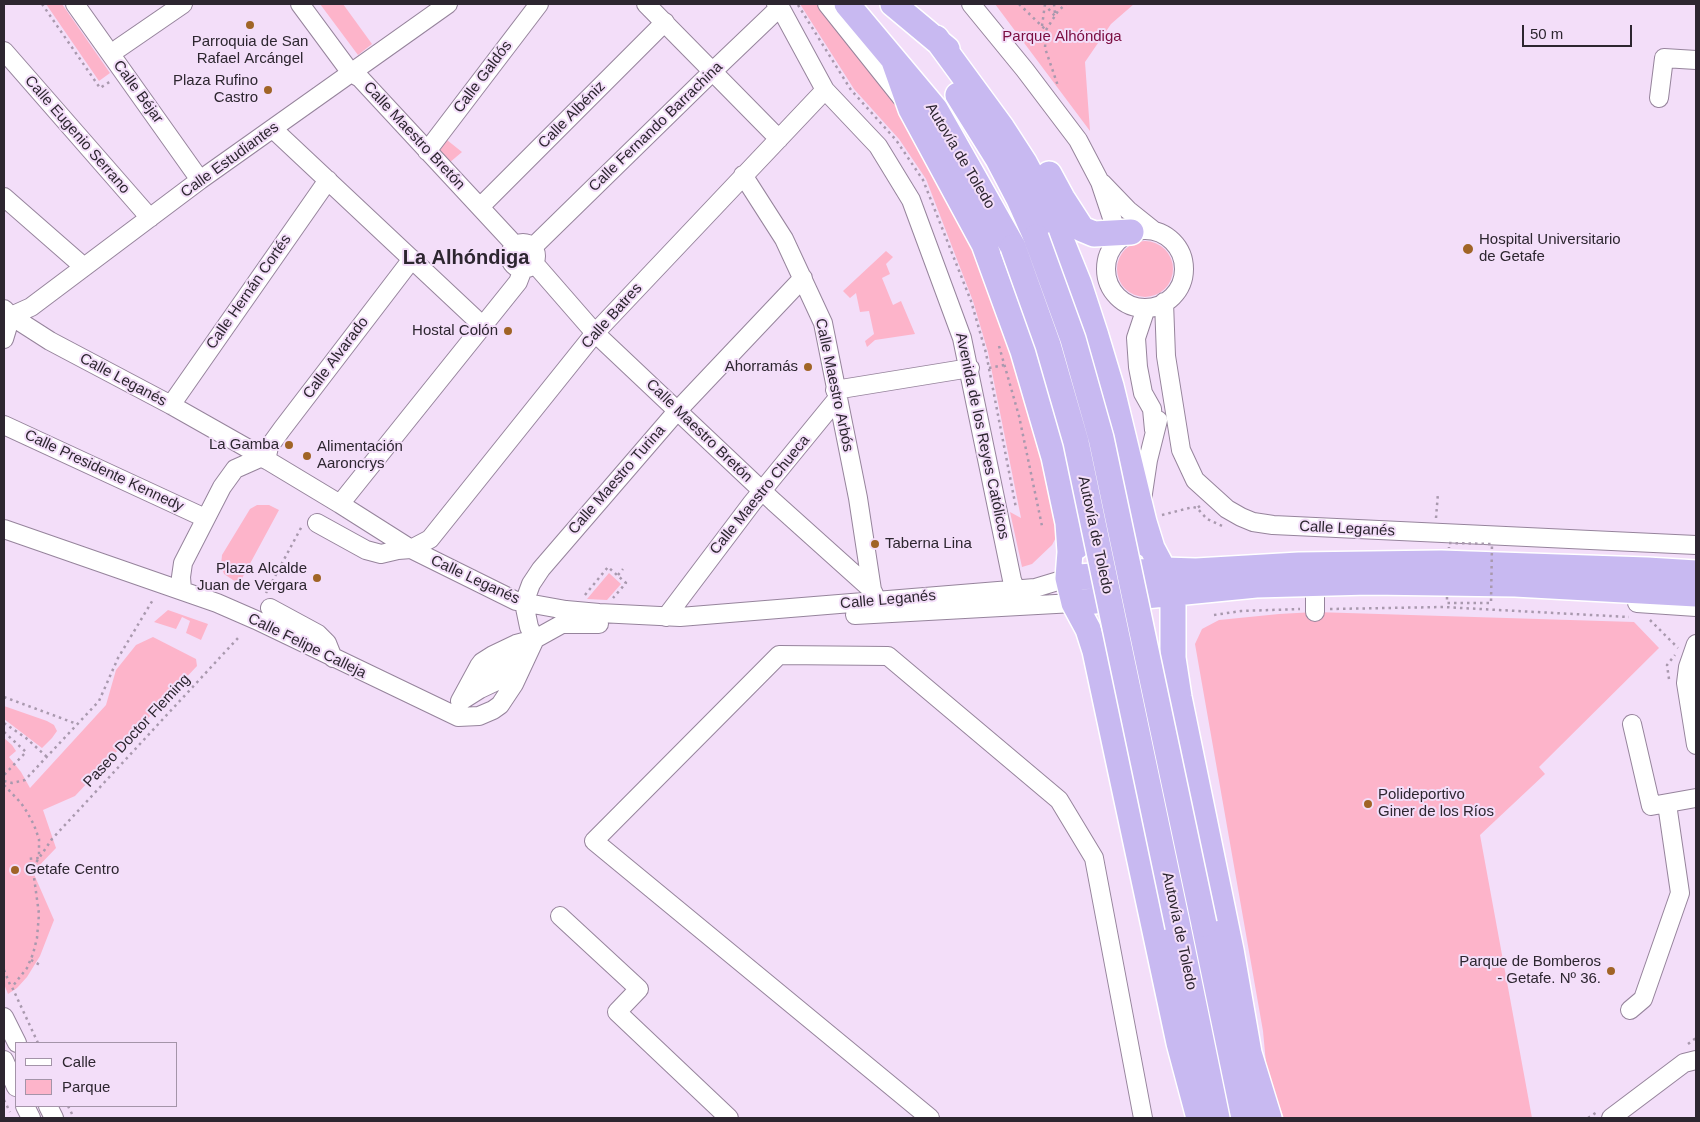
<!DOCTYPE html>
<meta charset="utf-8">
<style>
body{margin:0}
#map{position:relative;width:1700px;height:1122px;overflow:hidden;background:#f3def9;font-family:Arial,sans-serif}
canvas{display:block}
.frame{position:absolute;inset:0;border:5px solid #2d2630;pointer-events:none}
.legend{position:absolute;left:15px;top:1042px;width:162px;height:65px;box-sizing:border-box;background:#f3def9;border:1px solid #a494a9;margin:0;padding:6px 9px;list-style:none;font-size:15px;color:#2d2630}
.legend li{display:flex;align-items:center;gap:10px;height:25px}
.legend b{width:25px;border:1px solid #a494a9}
.scale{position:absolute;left:1522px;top:25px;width:110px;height:22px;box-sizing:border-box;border:2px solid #2d2630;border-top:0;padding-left:6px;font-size:15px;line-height:18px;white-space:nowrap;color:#2d2630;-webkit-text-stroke:4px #f3def9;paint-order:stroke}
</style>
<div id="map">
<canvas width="1700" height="1122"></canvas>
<div class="frame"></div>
<ul class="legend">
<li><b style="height:6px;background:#fff"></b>Calle</li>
<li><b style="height:14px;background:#fdb4ca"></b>Parque</li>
</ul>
<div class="scale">50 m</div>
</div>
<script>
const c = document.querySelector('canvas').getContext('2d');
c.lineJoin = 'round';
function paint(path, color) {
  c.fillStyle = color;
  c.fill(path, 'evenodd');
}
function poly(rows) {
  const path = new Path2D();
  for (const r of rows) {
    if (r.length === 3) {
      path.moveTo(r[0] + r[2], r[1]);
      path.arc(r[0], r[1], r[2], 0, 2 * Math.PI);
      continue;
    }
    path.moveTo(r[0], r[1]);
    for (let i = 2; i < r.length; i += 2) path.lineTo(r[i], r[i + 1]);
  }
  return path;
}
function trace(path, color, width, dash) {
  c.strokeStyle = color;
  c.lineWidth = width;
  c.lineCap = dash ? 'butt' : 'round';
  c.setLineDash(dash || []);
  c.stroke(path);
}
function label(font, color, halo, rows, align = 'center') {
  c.font = font + ' Arial,sans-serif';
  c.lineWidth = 4;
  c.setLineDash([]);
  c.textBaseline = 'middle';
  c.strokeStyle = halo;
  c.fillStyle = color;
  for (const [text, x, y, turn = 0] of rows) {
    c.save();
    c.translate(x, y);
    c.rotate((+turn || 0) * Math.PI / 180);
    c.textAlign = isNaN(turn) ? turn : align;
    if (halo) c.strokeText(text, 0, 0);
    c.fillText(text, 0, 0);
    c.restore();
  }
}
paint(poly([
 [46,4,62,4,110,73,99,81],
 [320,4,343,4,372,44,358,55],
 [800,4,822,4,873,66,914,130,965,223,1028,393,1062,526,1052,545,1032,564,1022,567,1010,512,1021,518,988,352,973,301,926,179,899,139,854,89],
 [995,4,1134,4,1111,24,1085,62,1090,131],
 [447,140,462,152,449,163,438,151],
 [1145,269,28],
 [886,251,893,257,886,264,890,274,882,278,893,305,901,301,915,334,875,340,867,347,865,341,874,334,869,311,860,312,856,293,850,298,843,291],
 [257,505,269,505,279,510,239,584,224,574,221,565,222,555,250,509],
 [609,573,621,584,607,600,587,599],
 [168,610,208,624,201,640,186,633,190,621,182,617,176,629,154,622],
 [1315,612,1634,622,1659,648,1539,767,1545,774,1480,835,1532,1118,1284,1118,1267,1074,1263,1031,1195,644,1202,629,1219,620,1279,614],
 [153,637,196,659,197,666,75,796,43,810,56,848,33,872,54,920,40,956,27,977,17,988,8,994,4,984,4,738,12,745,16,751,9,757,21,772,30,788,106,705,116,670,136,645],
 [4,706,47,721,54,725,57,731,52,738,42,748,4,719]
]), '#fdb4ca');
const minor = poly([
 [75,4,200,180],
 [300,4,351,73,360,78,515,245],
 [646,4,779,139],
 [776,4,780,7,825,90,878,146,911,200,962,338,1012,580,1016,590],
 [827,4,901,97],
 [971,4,1025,70,1078,140,1100,182,1119,239],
 [119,48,183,4],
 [4,51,150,218],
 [1659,98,1664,58,1696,60],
 [273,129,483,326],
 [427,151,539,4],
 [743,175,784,239,823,323,858,498,872,590,874,594],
 [1102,183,1128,210,1153,230],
 [4,197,84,267],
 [480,207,665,22],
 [1145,269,39],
 [523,256,13],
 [533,247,712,72,780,7],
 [534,263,595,333,774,502,872,590],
 [1164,302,1166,356,1181,450,1195,480,1227,509,1241,517,1253,522,1273,525,1696,545],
 [1146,308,1136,338,1138,367,1143,393,1152,409,1154,430],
 [4,309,11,316,50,341,171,405,247,448,340,504,411,549,516,601,566,610,599,613,680,617,1035,588,1068,578],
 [4,316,11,316,31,307,200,180,448,4],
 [4,339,11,316],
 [835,390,970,368],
 [171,405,328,180],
 [4,425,205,518],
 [266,460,269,447,282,429,412,259],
 [1142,500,1148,460,1158,420],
 [340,504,518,282,523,269],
 [317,523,366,550,381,554,398,550,411,549,430,539,595,333,825,90],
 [4,529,217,603,256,620,458,717,479,716,493,710,500,705,514,684,535,639],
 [182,590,181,577,183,563,222,487,235,469,262,457],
 [1637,603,1696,607],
 [270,608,318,634,327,643,333,658],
 [1315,612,1315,583],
 [855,615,1074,603],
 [666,617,752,503,837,399],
 [535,639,529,627,524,603,531,584,541,569,678,410,803,278],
 [1696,644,1688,667,1686,683,1696,745],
 [473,682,485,673,528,654],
 [460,701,479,666,482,662,493,655,516,644,535,639,562,624,599,624],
 [461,701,480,689,520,670],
 [1632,724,1651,806,1696,798],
 [560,916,639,989,617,1012,729,1118],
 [1630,1010,1643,999,1680,893,1667,804],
 [4,1017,17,1043],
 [4,1060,16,1087],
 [25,1106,31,1118],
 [48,1106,54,1118],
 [930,1118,594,841,779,655,888,656,1059,800,1094,858,1143,1118],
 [1611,1118,1684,1063,1696,1060]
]);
const highway = poly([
 [847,4,935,109,1013,247],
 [893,4,947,49],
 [936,38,1002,128,1024,162,1047,205,1079,284,1096,336,1111,386,1144,522,1152,548],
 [894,61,911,109,984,244,1023,351,1054,457,1068,523,1070,552,1068,578,1074,603,1088,629,1095,651,1179,1043,1199,1118],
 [958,95,998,159,1019,199,1036,237],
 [1049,174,1062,198,1082,229,1094,234,1131,232],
 [1076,547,1082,542,1092,538,1109,534,1125,535,1141,540,1152,548,1169,580,1173,593,1173,658,1179,697,1231,950,1249,1053,1269,1118],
 [1068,578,1164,570,1196,571,1299,565,1441,563,1647,570,1696,573],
 [1074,603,1256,585,1369,582,1515,584,1696,594],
 [1204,924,1244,1118],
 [1178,927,1217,1118]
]);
trace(minor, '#96849c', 20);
trace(highway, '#fff', 28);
trace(poly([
 [42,4,100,88,111,81],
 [1019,4,1046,30,1045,48,1058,86],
 [1044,4,1055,16],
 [1054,4,1055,14],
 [798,5,851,90,896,140,923,180,971,301,986,353,1016,508],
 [1042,26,1045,4],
 [1046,30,1058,11,1066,4],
 [501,252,500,259,506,270],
 [999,346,1019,416,1042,526],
 [989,368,1004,365],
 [1200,506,1197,508,1207,519,1222,526],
 [1162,515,1193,507,1197,508],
 [1436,518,1438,493],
 [618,575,623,569],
 [266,593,302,526],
 [585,595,608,567,626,583,613,598],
 [1330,609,1443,607,1629,617],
 [1214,615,1241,611,1300,609],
 [1650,620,1678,648],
 [1669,679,1667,665,1675,655],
 [4,697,77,724],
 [4,723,26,738,47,757],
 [4,732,26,752,4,775],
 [4,781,12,783,25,780,99,701,118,658,154,598],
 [4,785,21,803,27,812,34,825,39,839,39,858,27,859],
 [31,960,40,965],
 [4,970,11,987],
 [38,1043,12,987,27,968,33,954,37,938,39,914,33,870,35,864,52,839,238,638],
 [1688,1044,1696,1038],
 [4,1100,10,1112],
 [68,1106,74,1118],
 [1588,1118,1597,1112]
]), '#a999ae', 2.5, [2.5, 4]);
trace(minor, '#fff', 18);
trace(highway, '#c8b9f1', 25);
const highwayBridge = poly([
 [1036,237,1073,339,1101,438,1204,924],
 [1013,247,1048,345,1076,442,1178,927]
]);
trace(highwayBridge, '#fff', 28, []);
trace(poly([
 [1447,597,1447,603,1491,603,1492,544,1449,543,1449,548]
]), '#a999ae', 2.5, [2.5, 4]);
trace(highwayBridge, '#c8b9f1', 25);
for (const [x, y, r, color] of [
 [250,25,5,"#a06426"],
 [268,90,5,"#a06426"],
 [1468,249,6,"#a06426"],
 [508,331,5,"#a06426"],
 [808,367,5,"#a06426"],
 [289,445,5,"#a06426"],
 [307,456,5,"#a06426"],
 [875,544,5,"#a06426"],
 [317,578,5,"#a06426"],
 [1368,804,5,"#a06426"],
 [15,870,5,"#a06426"],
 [1611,971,5,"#a06426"]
]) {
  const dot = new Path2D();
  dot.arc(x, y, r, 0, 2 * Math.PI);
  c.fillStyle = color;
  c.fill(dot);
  trace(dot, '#f3def9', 2);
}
label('15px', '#7b0d41', '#f3def9', [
 ["Parque Alhóndiga",1062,37]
]);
label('15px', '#2d2630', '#f3def9', [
 ["Parroquia de San",250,42,"center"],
 ["Rafael Arcángel",250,59,"center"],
 ["Plaza Rufino",258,81],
 ["Castro",258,98],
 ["Hospital Universitario",1479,240,"left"],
 ["de Getafe",1479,257,"left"],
 ["Hostal Colón",498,331],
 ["Ahorramás",798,367],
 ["La Gamba",279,445],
 ["Alimentación",317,447,"left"],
 ["Aaroncrys",317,464,"left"],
 ["Taberna Lina",885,544,"left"],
 ["Plaza Alcalde",307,569],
 ["Juan de Vergara",307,586],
 ["Polideportivo",1378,795,"left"],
 ["Giner de los Ríos",1378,812,"left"],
 ["Getafe Centro",25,870,"left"],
 ["Parque de Bomberos",1601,962],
 ["- Getafe. Nº 36.",1601,979]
], 'right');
label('15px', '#2d2630', '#f3def9', [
 ["Calle Galdós",483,77,-53],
 ["Calle Béjar",138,92,54],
 ["Calle Albéniz",572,115,-45],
 ["Calle Fernando Barrachina",656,127,-44],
 ["Calle Eugenio Serrano",77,135,49],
 ["Calle Maestro Bretón",414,136,47],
 ["Autovía de Toledo",960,156,59],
 ["Calle Estudiantes",230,160,-36],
 ["Calle Hernán Cortés",249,292,-55],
 ["Calle Batres",612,316,-48],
 ["Calle Alvarado",336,358,-53],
 ["Calle Leganés",123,380,28],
 ["Calle Maestro Arbós",834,385,78],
 ["Calle Maestro Bretón",699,431,44],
 ["Avenida de los Reyes Católicos",982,436,78],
 ["Calle Presidente Kennedy",104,471,25],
 ["Calle Maestro Turina",617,480,-49],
 ["Calle Maestro Chueca",760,495,-51],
 ["Calle Leganés",1347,529,3],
 ["Autovía de Toledo",1095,535,78],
 ["Calle Leganés",475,580,25],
 ["Calle Leganés",888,600,-5],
 ["Calle Felipe Calleja",307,646,26],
 ["Paseo Doctor Fleming",137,731,-47],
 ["Autovía de Toledo",1179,931,78]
]);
label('bold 20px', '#2d2630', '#f3def9', [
 ["La Alhóndiga",466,258]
]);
</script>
